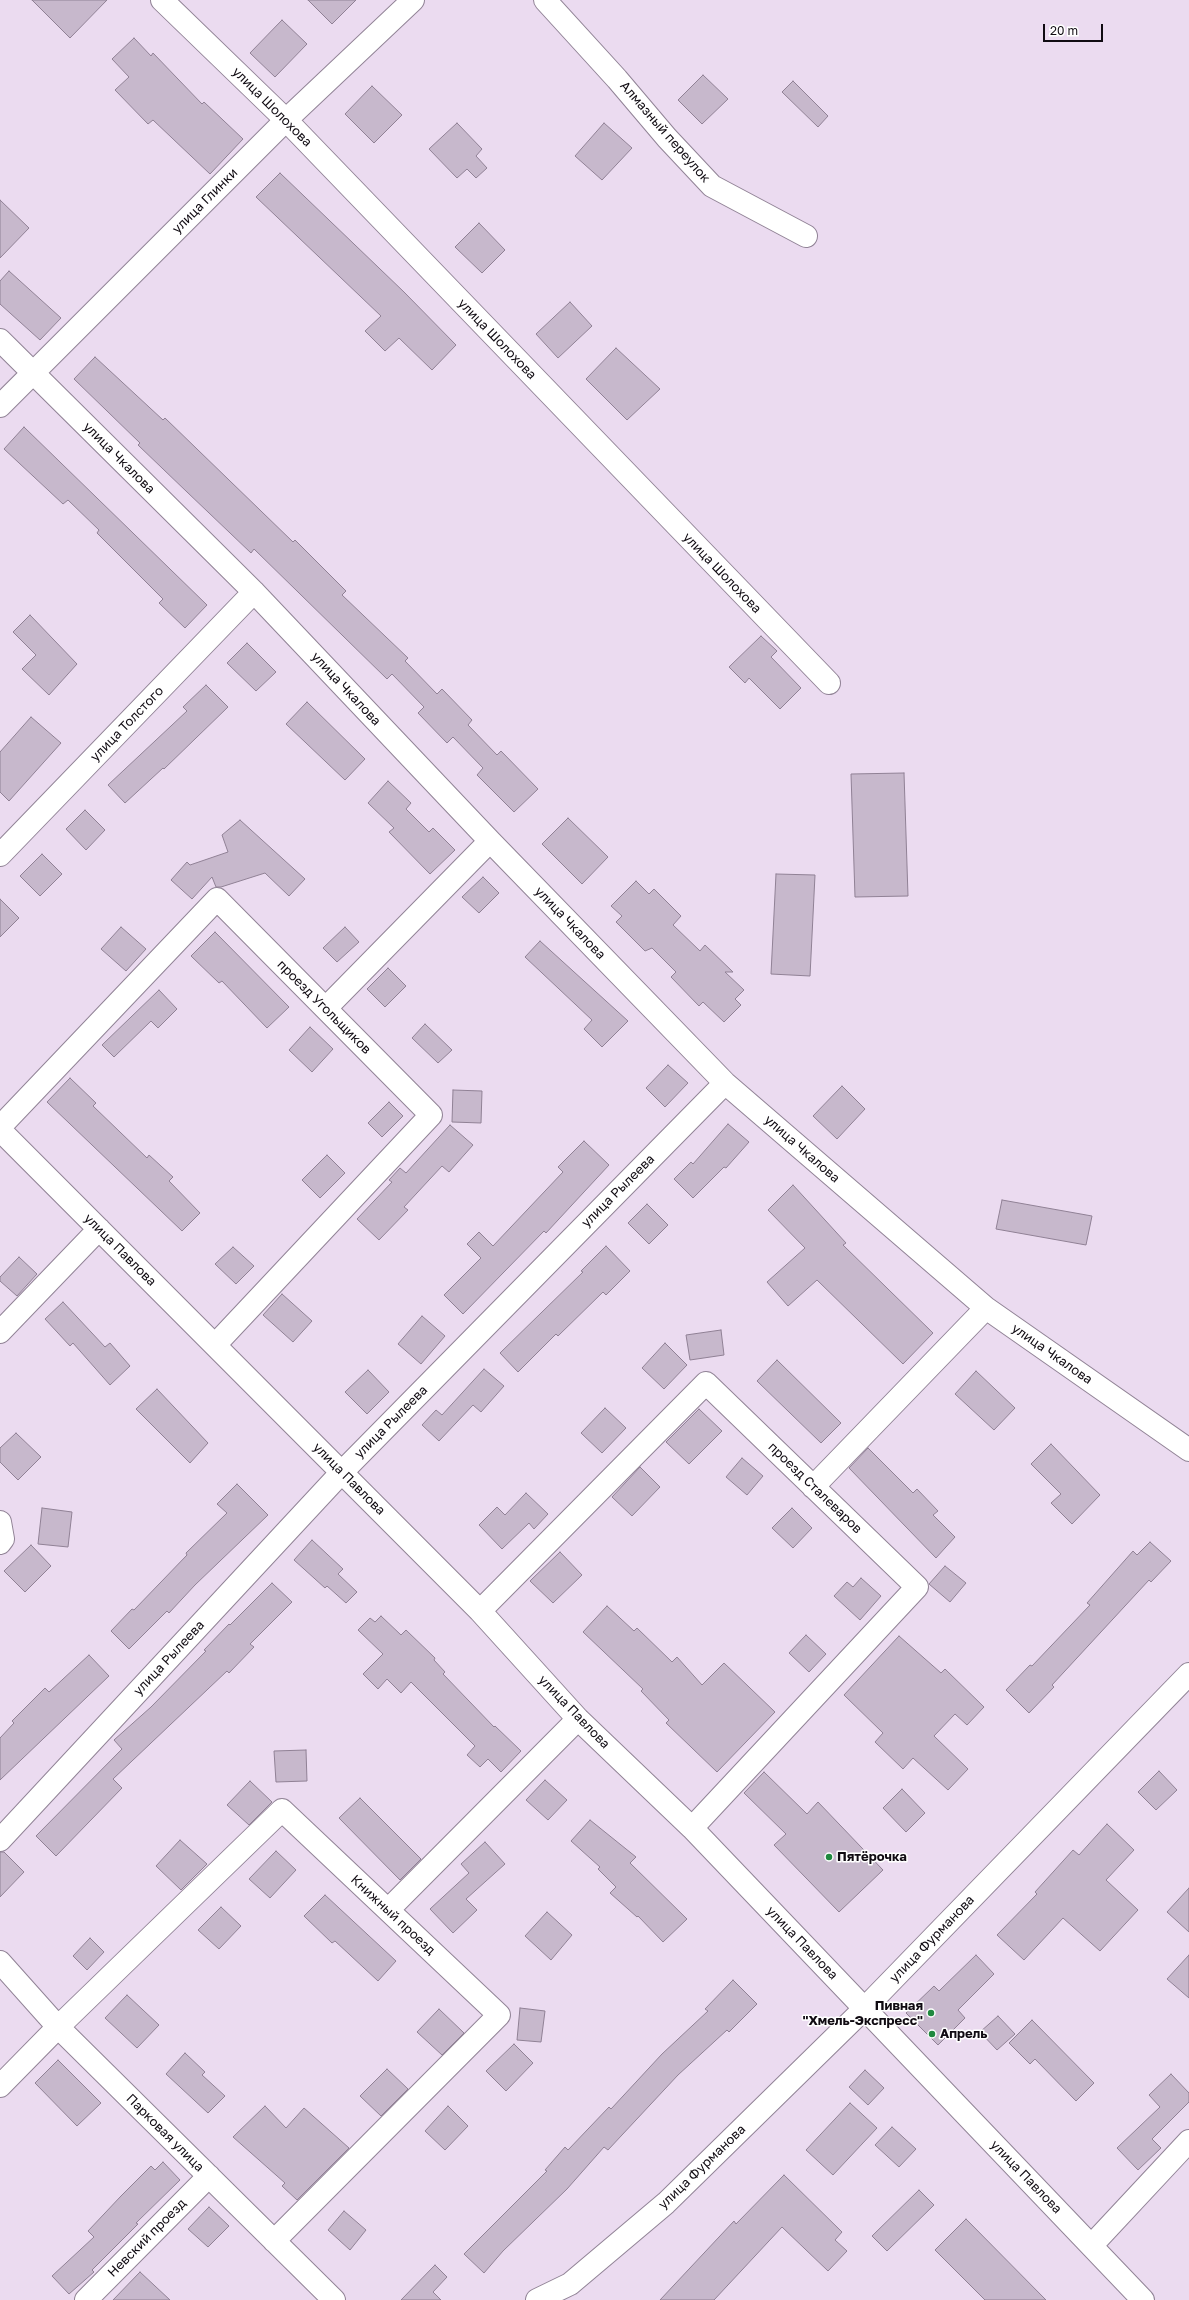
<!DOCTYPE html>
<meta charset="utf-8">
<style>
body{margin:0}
#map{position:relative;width:1189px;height:2300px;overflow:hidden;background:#ebdbf0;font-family:"Golos Text",sans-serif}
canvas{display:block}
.scale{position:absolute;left:1043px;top:24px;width:60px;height:18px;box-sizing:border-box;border:2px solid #100b12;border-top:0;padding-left:5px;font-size:12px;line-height:14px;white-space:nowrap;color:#100b12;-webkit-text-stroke:3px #fff;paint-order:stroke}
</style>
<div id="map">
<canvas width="1189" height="2300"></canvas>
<div class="scale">20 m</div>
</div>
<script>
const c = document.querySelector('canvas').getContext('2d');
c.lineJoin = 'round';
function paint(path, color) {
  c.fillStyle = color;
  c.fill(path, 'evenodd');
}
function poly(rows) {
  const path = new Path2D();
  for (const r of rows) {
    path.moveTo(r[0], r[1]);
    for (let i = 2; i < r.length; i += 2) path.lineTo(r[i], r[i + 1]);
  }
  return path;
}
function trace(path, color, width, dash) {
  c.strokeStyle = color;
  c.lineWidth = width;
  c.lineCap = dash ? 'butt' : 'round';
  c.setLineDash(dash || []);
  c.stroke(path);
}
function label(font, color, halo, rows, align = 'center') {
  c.font = font + ' "Golos Text",sans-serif';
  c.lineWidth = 3;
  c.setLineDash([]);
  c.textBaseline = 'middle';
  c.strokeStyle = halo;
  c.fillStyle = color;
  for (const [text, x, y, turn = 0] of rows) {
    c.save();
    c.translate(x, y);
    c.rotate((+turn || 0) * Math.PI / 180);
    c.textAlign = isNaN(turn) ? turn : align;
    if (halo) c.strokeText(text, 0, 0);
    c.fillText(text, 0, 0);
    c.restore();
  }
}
const building = poly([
 [32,0,107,0,70,38,32,0],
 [308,0,356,0,332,24,308,0],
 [282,20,307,44,275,77,250,53,282,20],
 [134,38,151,56,153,53,202,104,204,102,243,139,210,174,153,120,148,124,115,90,129,77,112,59,134,38],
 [703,75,728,99,702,124,678,100,703,75],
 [793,81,828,116,818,127,782,92,793,81],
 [372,86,402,115,374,143,345,114,372,86],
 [457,123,482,149,476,156,487,168,476,178,467,169,457,178,429,149,457,123],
 [604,123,632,148,602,180,575,156,604,123],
 [280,173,404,292,456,345,432,370,399,338,385,351,365,331,381,316,256,197,280,173],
 [0,200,29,228,0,258,0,200],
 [479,223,505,250,482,273,455,247,479,223],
 [9,271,61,318,40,340,0,304,0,281,9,271],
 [570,302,592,326,558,358,536,334,570,302],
 [616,348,660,389,627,420,586,379,616,348],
 [95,357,163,420,165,418,293,542,295,540,346,591,342,595,408,658,405,661,437,694,442,689,472,720,468,725,497,755,501,751,538,789,514,812,477,775,483,768,453,737,447,743,418,713,424,707,392,674,387,679,254,549,251,553,187,492,138,445,140,443,74,379,95,357],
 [24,427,207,605,185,628,159,603,163,599,97,533,99,530,68,500,63,504,4,449,24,427],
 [30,615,77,664,49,695,22,669,36,655,13,632,30,615],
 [761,636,777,651,771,657,801,688,780,709,749,678,745,683,729,667,761,636],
 [247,643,276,672,256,691,227,663,247,643],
 [206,685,228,707,164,769,163,768,125,803,108,785,187,711,183,707,206,685],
 [307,702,365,759,345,780,286,724,307,702],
 [31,717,61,743,9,801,0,792,0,752,31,717],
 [904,773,908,896,855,897,851,774,904,773],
 [388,781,411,803,406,809,429,832,433,828,455,850,430,874,389,832,394,828,368,803,388,781],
 [85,810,105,830,86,850,66,829,85,810],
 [568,818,608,857,582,884,542,844,568,818],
 [240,820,305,879,289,896,265,873,221,887,216,887,212,877,192,899,171,880,187,862,190,865,228,852,222,835,240,820],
 [42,854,62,874,40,896,20,876,42,854],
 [776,874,815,875,810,976,771,974,776,874],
 [483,877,499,893,479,913,462,897,483,877],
 [636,881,649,894,654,889,681,916,673,925,700,951,705,945,733,972,725,972,744,990,735,999,741,1005,724,1022,703,1002,699,1006,671,977,676,972,652,948,645,951,616,922,622,916,611,906,636,881],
 [0,899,19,918,0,937,0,899],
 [121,927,146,949,126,971,101,949,121,927],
 [345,927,359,942,337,962,323,948,345,927],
 [215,932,289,1007,267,1028,222,981,219,983,191,956,215,932],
 [540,941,628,1021,602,1047,584,1029,592,1020,525,957,540,941],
 [388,968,406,986,385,1007,367,989,388,968],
 [159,990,177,1009,158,1028,151,1021,114,1057,102,1045,159,990],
 [425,1024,452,1050,438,1063,412,1038,425,1024],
 [310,1027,333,1049,312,1072,289,1050,310,1027],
 [668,1065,688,1083,665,1107,646,1088,668,1065],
 [70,1078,96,1103,93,1106,147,1158,149,1155,173,1177,169,1181,200,1213,182,1231,47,1102,70,1078],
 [842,1086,865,1109,837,1139,813,1116,842,1086],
 [453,1090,482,1091,481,1123,452,1122,453,1090],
 [389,1102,403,1116,382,1137,368,1123,389,1102],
 [728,1124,749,1142,726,1168,724,1167,693,1198,674,1179,691,1162,693,1164,728,1124],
 [450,1125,473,1145,449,1172,442,1166,404,1207,408,1210,379,1240,357,1219,392,1182,389,1180,400,1168,406,1173,450,1125],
 [584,1141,609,1165,546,1233,544,1231,463,1314,444,1295,481,1258,467,1244,479,1232,493,1246,563,1172,558,1167,584,1141],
 [327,1155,345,1173,320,1198,302,1180,327,1155],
 [793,1185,846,1243,843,1245,933,1333,903,1364,817,1280,788,1306,767,1282,805,1248,768,1210,793,1185],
 [1002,1200,1092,1216,1086,1245,996,1229,1002,1200],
 [647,1204,668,1225,649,1244,628,1223,647,1204],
 [606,1246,630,1271,606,1295,603,1292,558,1336,556,1334,518,1372,500,1353,583,1272,581,1271,606,1246],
 [233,1247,254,1266,236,1284,215,1264,233,1247],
 [19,1257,37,1274,17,1296,0,1281,0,1277,19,1257],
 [282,1294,312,1321,293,1342,263,1315,282,1294],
 [63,1302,105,1347,110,1343,130,1366,110,1385,73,1343,70,1346,45,1319,63,1302],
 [422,1316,445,1336,421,1364,398,1344,422,1316],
 [721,1330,724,1355,690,1360,686,1335,721,1330],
 [665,1343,687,1365,664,1389,642,1368,665,1343],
 [777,1360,841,1423,821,1443,757,1381,777,1360],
 [484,1369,504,1386,481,1412,473,1405,439,1441,422,1425,436,1410,442,1415,484,1369],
 [368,1370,389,1392,367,1414,345,1392,368,1370],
 [976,1371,1015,1408,994,1430,955,1394,976,1371],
 [157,1389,208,1443,190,1463,136,1409,157,1389],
 [605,1408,626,1428,602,1453,581,1433,605,1408],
 [699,1409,722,1431,689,1464,666,1442,699,1409],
 [16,1433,41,1457,18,1480,0,1462,0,1448,16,1433],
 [1051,1444,1100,1495,1072,1524,1051,1503,1061,1494,1031,1464,1051,1444],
 [868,1448,913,1493,917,1489,938,1511,933,1515,955,1537,936,1558,849,1468,868,1448],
 [742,1458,763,1476,747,1495,726,1477,742,1458],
 [640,1467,660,1487,632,1516,612,1497,640,1467],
 [237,1484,268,1515,195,1585,169,1613,167,1611,129,1649,111,1631,132,1609,134,1610,187,1555,186,1553,227,1513,217,1504,237,1484],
 [526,1493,548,1514,534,1529,529,1523,502,1549,479,1525,497,1507,505,1515,526,1493],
 [42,1508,72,1512,68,1547,38,1544,42,1508],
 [792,1508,812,1528,793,1548,772,1528,792,1508],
 [312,1540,343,1569,338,1574,357,1592,346,1603,327,1586,325,1588,294,1560,312,1540],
 [1150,1542,1171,1561,1151,1582,1149,1580,1052,1685,1054,1687,1029,1713,1006,1690,1030,1665,1032,1666,1090,1605,1087,1603,1133,1551,1137,1555,1150,1542],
 [31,1545,51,1566,25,1592,4,1571,31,1545],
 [560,1552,582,1575,553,1603,530,1581,560,1552],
 [945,1566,966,1583,950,1602,929,1584,945,1566],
 [861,1578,881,1596,860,1620,834,1596,847,1582,853,1587,861,1578],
 [272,1583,292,1602,250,1644,254,1647,229,1673,227,1671,113,1779,122,1788,56,1856,36,1836,122,1749,114,1740,151,1707,206,1651,204,1650,229,1624,230,1625,272,1583],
 [607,1606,634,1631,637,1628,672,1662,677,1657,702,1685,724,1663,775,1712,717,1772,666,1723,669,1720,641,1691,643,1689,583,1632,607,1606],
 [381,1616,401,1635,406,1630,435,1658,434,1660,445,1672,443,1674,494,1727,495,1726,521,1751,501,1772,488,1759,480,1767,467,1755,475,1746,411,1682,401,1693,387,1679,378,1689,363,1674,383,1654,358,1630,370,1618,375,1622,381,1616],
 [806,1635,826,1654,809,1672,789,1653,806,1635],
 [899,1636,941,1673,945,1669,984,1707,967,1725,955,1714,934,1736,968,1769,948,1790,913,1758,903,1769,875,1742,883,1733,844,1695,899,1636],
 [89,1655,109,1676,0,1780,0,1738,14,1723,12,1721,45,1688,49,1692,89,1655],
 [306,1750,307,1781,276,1782,274,1751,306,1750],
 [1159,1771,1177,1790,1156,1810,1138,1792,1159,1771],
 [764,1772,807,1814,818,1802,883,1870,839,1912,774,1845,786,1834,744,1793,764,1772],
 [545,1780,567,1800,548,1820,526,1800,545,1780],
 [250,1781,272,1802,249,1825,227,1805,250,1781],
 [902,1789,925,1813,906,1832,883,1808,902,1789],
 [360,1798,421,1859,400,1880,339,1818,360,1798],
 [590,1820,636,1857,630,1863,687,1919,663,1942,638,1916,637,1917,610,1893,616,1887,598,1869,600,1867,571,1841,590,1820],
 [1107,1824,1134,1850,1106,1880,1138,1910,1100,1951,1063,1918,1024,1960,997,1935,1037,1894,1035,1892,1073,1850,1079,1855,1107,1824],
 [180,1840,207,1864,181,1890,156,1866,180,1840],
 [485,1842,505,1864,466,1899,477,1910,453,1933,430,1909,469,1873,461,1864,485,1842],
 [276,1851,296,1870,270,1898,249,1879,276,1851],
 [0,1852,4,1852,24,1872,0,1897,0,1852],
 [1189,1888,1189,1932,1167,1912,1189,1888],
 [325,1895,396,1961,378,1981,335,1941,332,1943,304,1916,325,1895],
 [221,1907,241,1926,219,1949,198,1930,221,1907],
 [547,1912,572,1935,551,1960,525,1936,547,1912],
 [90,1938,104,1952,87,1970,73,1956,90,1938],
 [976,1955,994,1974,958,2010,965,2018,938,2045,906,2013,934,1986,939,1991,976,1955],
 [1189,1955,1189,1998,1167,1979,1189,1955],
 [733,1980,757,2004,729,2032,727,2030,678,2075,608,2150,604,2147,567,2189,503,2251,484,2273,464,2254,547,2171,545,2170,565,2147,568,2150,609,2107,611,2109,662,2054,708,2011,705,2009,733,1980],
 [127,1995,159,2025,137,2048,105,2018,127,1995],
 [520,2008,545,2011,541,2042,517,2040,520,2008],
 [439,2009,464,2033,442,2055,417,2032,439,2009],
 [998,2016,1015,2034,997,2050,980,2032,998,2016],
 [1032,2020,1094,2083,1076,2101,1035,2059,1030,2064,1009,2043,1032,2020],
 [514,2044,533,2063,506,2091,486,2071,514,2044],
 [185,2053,205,2072,202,2075,225,2096,208,2113,166,2074,185,2053],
 [58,2060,101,2103,77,2126,35,2083,58,2060],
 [387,2069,408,2089,381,2116,360,2096,387,2069],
 [865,2070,884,2088,868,2105,849,2087,865,2070],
 [1171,2074,1189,2093,1189,2102,1152,2139,1161,2148,1138,2170,1117,2148,1160,2107,1149,2095,1171,2074],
 [850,2103,877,2128,833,2175,806,2150,850,2103],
 [265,2106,286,2128,304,2108,349,2148,297,2200,282,2186,285,2183,233,2137,265,2106],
 [448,2106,468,2126,445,2150,425,2131,448,2106],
 [892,2127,916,2149,899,2167,875,2145,892,2127],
 [163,2162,180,2180,136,2223,138,2224,92,2270,94,2272,69,2294,52,2276,94,2237,88,2231,121,2196,151,2166,155,2170,163,2162],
 [784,2175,842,2232,835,2240,847,2251,828,2271,782,2227,714,2300,660,2300,734,2221,736,2224,784,2175],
 [919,2190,934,2205,887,2251,872,2236,919,2190],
 [209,2207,229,2226,208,2247,188,2229,209,2207],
 [344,2211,366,2230,350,2250,328,2230,344,2211],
 [966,2219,1046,2300,985,2300,935,2250,966,2219],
 [435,2265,447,2277,433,2292,441,2300,401,2300,435,2265],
 [140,2272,170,2300,113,2300,140,2272]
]);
paint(building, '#c7b8cc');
trace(building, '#908195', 1);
const minor = poly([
 [162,0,286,120,829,683],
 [545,0,617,79,667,138,712,186,806,236],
 [0,340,254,592,490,841,725,1083,986,1308,1189,1450],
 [0,406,286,120,413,0],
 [0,855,254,592],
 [326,1008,490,841],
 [0,1127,217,899,431,1115,215,1345],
 [0,1130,480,1611,578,1719,692,1828,1143,2300],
 [0,1332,99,1229],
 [813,1487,986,1308],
 [0,1522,3,1539,0,1543],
 [480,1611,706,1383,917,1587,692,1828],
 [0,1840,342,1472,725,1083],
 [388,1910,578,1719],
 [0,1962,58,2027,334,2300],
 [0,2086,58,2027,282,1810,499,2015,274,2241],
 [1092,2245,1189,2141],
 [86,2300,209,2176]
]);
const tertiary = poly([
 [537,2300,570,2284,666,2203,865,2008,1189,1674]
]);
trace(minor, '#918396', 24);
trace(tertiary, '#918396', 24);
trace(minor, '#fff', 22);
trace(tertiary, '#fff', 22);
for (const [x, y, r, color] of [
 [829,1857,4,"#20893f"],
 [931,2013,4,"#20893f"],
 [932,2034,4,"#20893f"]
]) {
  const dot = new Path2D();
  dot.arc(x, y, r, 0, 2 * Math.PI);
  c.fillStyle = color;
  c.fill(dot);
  trace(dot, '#fff', 1.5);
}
label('13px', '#100b12', '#fff', [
 ["улица Шолохова",272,107,45],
 ["Алмазный переулок",665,132,49],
 ["улица Глинки",205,201,-45],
 ["улица Шолохова",497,339,46],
 ["улица Чкалова",119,458,45],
 ["улица Шолохова",722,573,46],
 ["улица Чкалова",346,689,47],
 ["улица Толстого",127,724,-46],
 ["улица Чкалова",570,923,46],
 ["проезд Угольщиков",324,1007,45],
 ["улица Чкалова",802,1149,41],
 ["улица Рылеева",618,1191,-45],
 ["улица Павлова",120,1250,45],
 ["улица Чкалова",1052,1354,35],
 ["улица Рылеева",391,1422,-45],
 ["улица Павлова",349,1479,45],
 ["проезд Сталеваров",815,1488,44],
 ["улица Рылеева",169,1658,-47],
 ["улица Павлова",574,1712,46],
 ["Книжный проезд",393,1915,43],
 ["улица Фурманова",932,1939,-46],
 ["улица Павлова",802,1943,46],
 ["Парковая улица",165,2133,45],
 ["улица Фурманова",702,2167,-44],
 ["улица Павлова",1026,2177,46],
 ["Невский проезд",147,2238,-45]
]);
label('bold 13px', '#100b12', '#fff', [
 ["Пятёрочка",837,1857],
 ["Пивная",923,2006,"right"],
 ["\"Хмель-Экспресс\"",923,2021,"right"],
 ["Апрель",940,2034]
], 'left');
</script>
